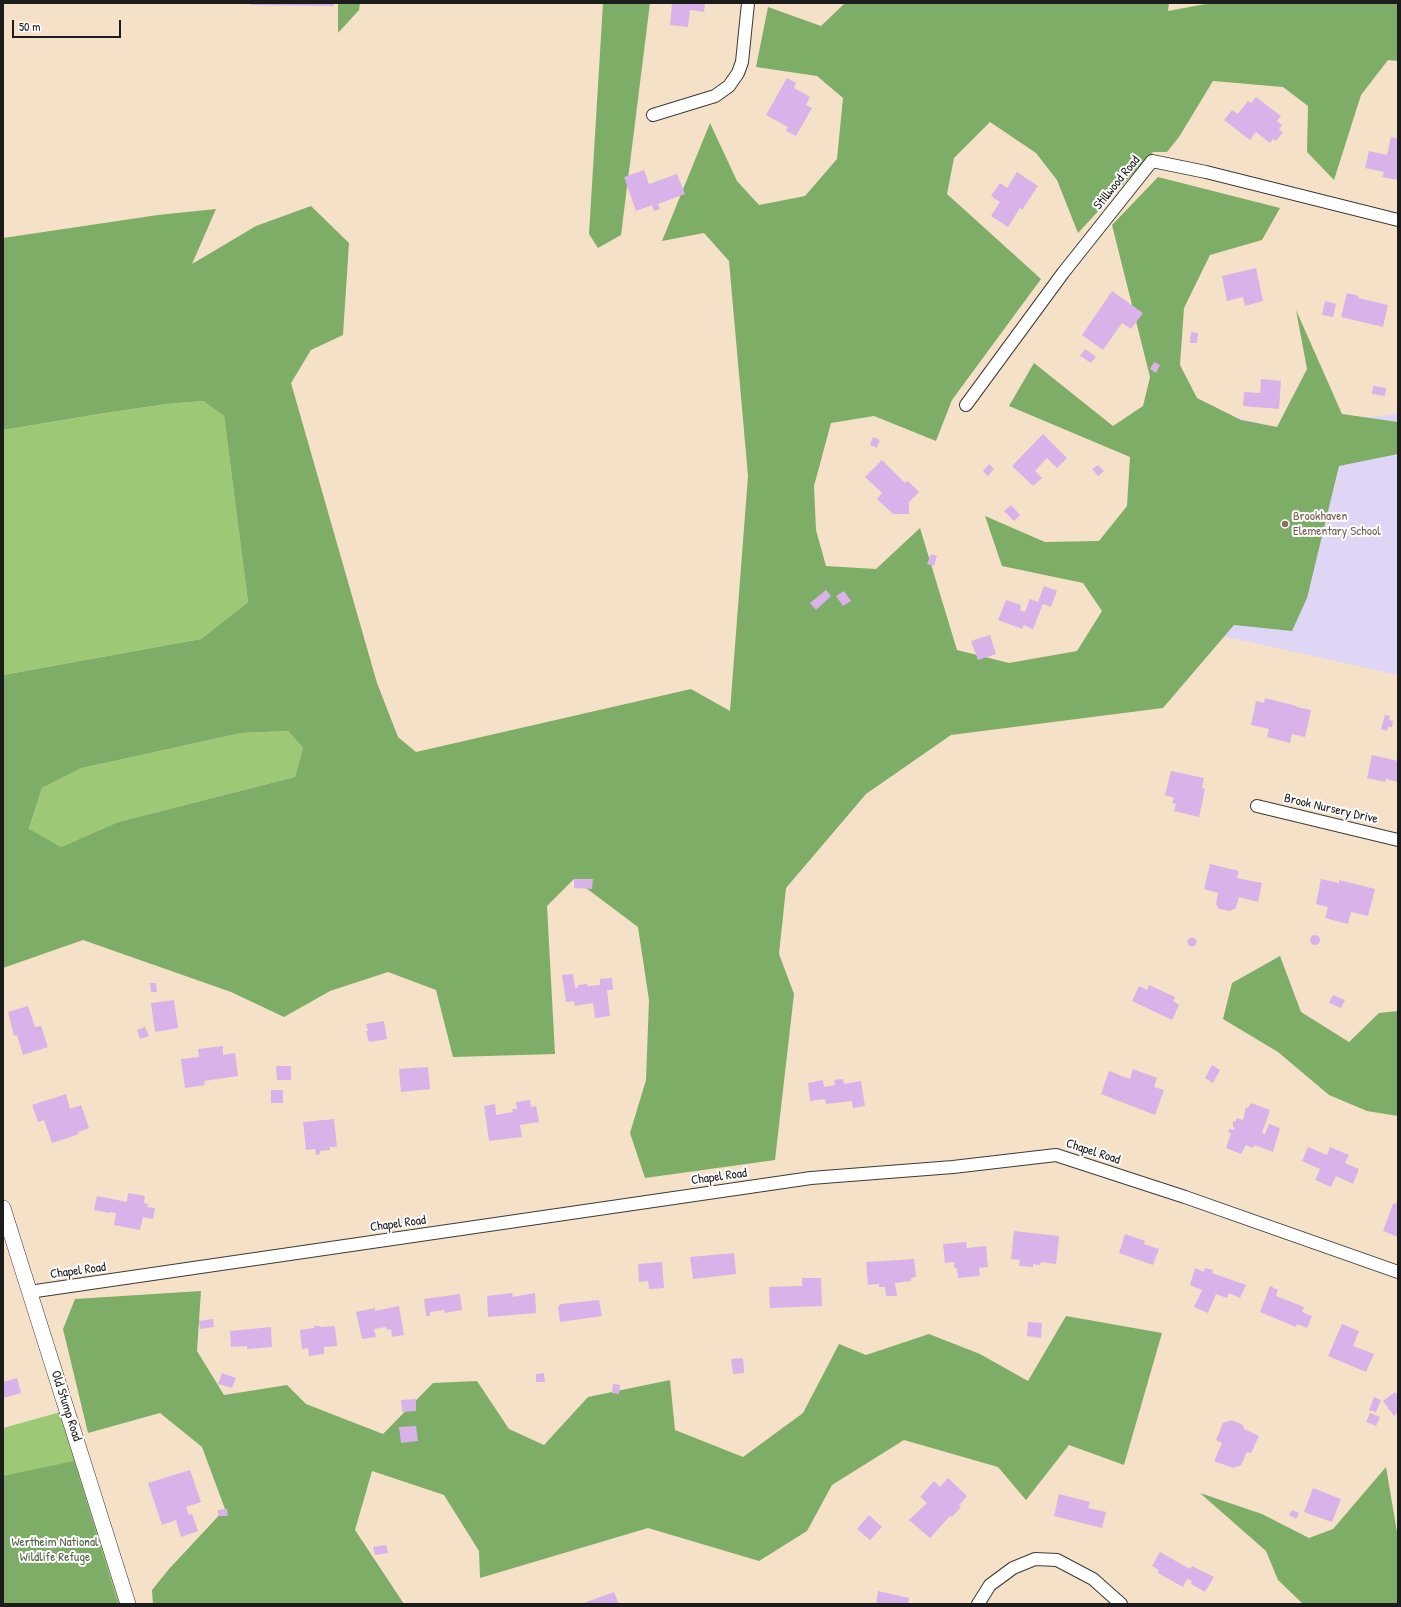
<!DOCTYPE html>
<style>
body{margin:0}
#map{position:relative;width:1401px;height:1607px;overflow:hidden;background:#f5e1c7;font-family:"Patrick Hand",sans-serif}
canvas{display:block}
.frame{position:absolute;inset:0;border:4px solid #1c1c1c;pointer-events:none}
.scale{position:absolute;left:12px;top:20px;width:109px;height:18px;box-sizing:border-box;border:2px solid #1c1c1c;border-top:0;padding-left:5px;font-size:12px;line-height:14px;white-space:nowrap;color:#1c1c1c;-webkit-text-stroke:3px #fff;paint-order:stroke}
</style>
<div id="map">
<canvas width="1401" height="1607"></canvas>
<div class="frame"></div>
<div class="scale">50 m</div>
</div>
<script>
const c = document.querySelector('canvas').getContext('2d');
c.lineJoin = 'round';
function paint(path, color) {
  c.fillStyle = color;
  c.fill(path, 'evenodd');
}
function poly(rows) {
  const path = new Path2D();
  for (const r of rows) {
    if (r.length === 3) {
      path.moveTo(r[0] + r[2], r[1]);
      path.arc(r[0], r[1], r[2], 0, 2 * Math.PI);
      continue;
    }
    path.moveTo(r[0], r[1]);
    for (let i = 2; i < r.length; i += 2) path.lineTo(r[i], r[i + 1]);
  }
  return path;
}
function trace(path, color, width, dash) {
  c.strokeStyle = color;
  c.lineWidth = width;
  c.lineCap = dash ? 'butt' : 'round';
  c.setLineDash(dash || []);
  c.stroke(path);
}
function label(font, color, halo, rows, align = 'center') {
  c.font = font + ' "Patrick Hand",sans-serif';
  c.lineWidth = 4;
  c.setLineDash([]);
  c.textBaseline = 'middle';
  c.strokeStyle = halo;
  c.fillStyle = color;
  for (const [text, x, y, turn = 0] of rows) {
    c.save();
    c.translate(x, y);
    c.rotate((+turn || 0) * Math.PI / 180);
    c.textAlign = isNaN(turn) ? turn : align;
    if (halo) c.strokeText(text, 0, 0);
    c.fillText(text, 0, 0);
    c.restore();
  }
}
paint(poly([
 [1191,407,1277,427,1398,414,1398,675,1155,621]
]), '#dfd5f5');
paint(poly([
 [203,401,224,416,248,602,201,639,3,675,3,430,105,413,167,404],
 [288,731,303,748,295,777,118,822,61,847,29,830,42,788,82,768,241,733],
 [64,1411,126,1604,3,1604,3,1428]
]), '#9dc977');
paint(poly([
 [338,3,360,3,359,10,338,33],
 [603,3,650,3,621,235,598,248,589,234],
 [845,3,1169,3,1168,11,1211,3,1398,3,1398,61,1388,60,1361,95,1334,180,1307,152,1308,106,1283,87,1213,81,1179,137,1167,152,1153,152,1078,233,1057,180,1036,153,990,122,954,158,947,194,1041,279,952,400,936,441,874,416,831,423,814,486,816,530,826,566,876,569,920,528,957,650,1009,663,1077,651,1102,611,1083,583,1002,566,985,516,1045,542,1099,541,1127,506,1130,457,1009,406,1034,363,1113,426,1143,406,1150,377,1112,225,1158,177,1280,208,1262,240,1210,255,1184,308,1180,365,1197,398,1241,420,1277,427,1307,369,1296,310,1342,414,1398,422,1398,454,1339,466,1307,598,1292,631,1234,625,1163,708,951,735,866,794,786,888,779,954,794,994,775,1160,645,1178,630,1133,646,1080,649,1000,638,927,574,879,547,906,555,1054,453,1057,436,990,388,972,330,991,284,1017,231,992,83,940,3,968,3,675,201,639,248,602,224,416,203,401,167,404,105,413,3,430,3,238,158,215,216,209,192,264,256,226,311,206,349,243,343,335,311,350,291,383,377,683,398,737,416,752,691,689,730,711,748,476,729,261,704,233,662,241,710,123,737,181,759,205,805,196,837,159,843,98,817,76,756,67,768,7,821,26],
 [288,731,303,748,295,777,118,822,61,847,29,829,42,788,82,768,241,733],
 [1280,956,1301,1012,1349,1042,1379,1013,1398,1011,1398,1116,1367,1111,1329,1095,1278,1052,1223,1019,1232,983],
 [201,1291,197,1351,224,1395,287,1385,306,1404,383,1434,433,1383,477,1381,509,1429,544,1445,588,1397,670,1380,675,1430,743,1457,803,1413,839,1344,866,1355,929,1334,980,1354,1028,1381,1066,1316,1162,1333,1124,1465,1069,1445,1026,1500,998,1467,904,1440,832,1485,807,1531,759,1561,648,1528,480,1578,479,1551,444,1495,372,1471,355,1530,404,1604,153,1604,152,1590,169,1569,225,1509,202,1447,160,1413,88,1433,63,1329,75,1299],
 [74,1461,118,1604,3,1604,3,1476],
 [1386,1467,1398,1538,1398,1604,1303,1604,1278,1580,1266,1551,1200,1493,1262,1514,1309,1538,1333,1529]
]), '#7ead68');
paint(poly([
 [251,3,334,3,334,6,251,5],
 [672,3,705,3,704,12,690,10,688,27,670,25],
 [787,78,796,83,794,88,810,97,806,105,812,108,796,136,786,131,788,127,766,115],
 [1256,97,1281,116,1277,121,1282,125,1279,130,1283,132,1276,141,1273,139,1270,143,1256,132,1250,140,1224,120,1232,110,1238,114,1248,101,1251,103],
 [1391,137,1398,139,1398,180,1382,177,1384,172,1365,168,1369,151,1387,155],
 [644,170,649,184,677,174,685,194,658,204,660,209,654,211,652,205,636,211,624,177],
 [1017,172,1038,186,1022,210,1020,208,1008,227,991,216,1000,202,991,196,1000,183,1007,188],
 [1256,268,1263,301,1245,306,1243,297,1227,301,1222,276],
 [1112,291,1143,313,1131,329,1122,323,1103,350,1082,335],
 [1347,293,1359,296,1358,298,1388,305,1383,327,1341,317],
 [1325,301,1336,304,1333,317,1322,315],
 [1191,332,1198,333,1197,343,1190,343],
 [1085,349,1096,357,1091,363,1080,356],
 [1154,362,1160,365,1156,373,1150,369],
 [1261,379,1281,381,1279,409,1243,406,1244,392,1260,393],
 [1373,386,1386,388,1385,396,1372,394],
 [1043,434,1067,458,1057,468,1047,458,1035,471,1042,478,1033,486,1012,466],
 [873,437,880,440,877,448,870,445],
 [882,460,905,483,908,481,919,492,909,502,909,514,893,514,877,499,882,493,865,477],
 [989,464,994,469,988,476,983,471],
 [1098,465,1104,471,1098,476,1092,469],
 [1011,505,1020,515,1014,521,1004,511],
 [931,554,937,556,934,566,927,564],
 [1044,586,1057,591,1051,607,1043,604,1033,629,1024,625,1022,629,998,620,1006,600,1021,605,1020,610,1025,612,1030,599,1038,602],
 [826,590,831,596,816,610,810,603],
 [844,591,851,601,843,606,836,596],
 [990,635,996,654,978,660,971,641],
 [1265,698,1297,706,1296,707,1311,710,1305,737,1292,734,1290,743,1267,737,1269,729,1251,725,1256,701,1264,703],
 [1385,715,1390,716,1389,720,1393,721,1392,727,1388,727,1387,731,1381,729],
 [1372,755,1398,761,1398,782,1386,779,1385,782,1367,778],
 [1171,771,1204,778,1202,788,1205,789,1199,817,1174,811,1176,804,1172,803,1174,798,1165,795],
 [1210,864,1239,871,1237,878,1262,883,1258,902,1239,897,1236,908,1230,911,1219,909,1216,904,1218,893,1204,889],
 [574,879,593,879,592,889,574,888],
 [1321,879,1339,883,1339,880,1375,889,1368,916,1351,912,1348,924,1325,918,1328,907,1316,904],
 [1315,940,5],
 [1192,942,4.5],
 [573,974,575,988,578,987,578,985,587,984,588,986,600,985,600,979,612,978,613,990,607,990,610,1016,595,1018,593,1003,575,1006,574,1001,566,1002,562,975],
 [150,983,156,983,157,992,151,992],
 [1149,985,1175,997,1173,1001,1179,1005,1172,1020,1132,1001,1139,986,1147,990],
 [1333,995,1345,1000,1341,1008,1329,1003],
 [174,1000,178,1028,155,1032,151,1003],
 [28,1006,35,1027,41,1026,48,1047,23,1055,17,1035,14,1036,8,1012],
 [384,1021,387,1039,369,1042,366,1031,368,1031,366,1024],
 [145,1027,149,1036,140,1039,137,1030],
 [223,1046,223,1055,235,1053,238,1076,204,1081,205,1085,185,1088,181,1059,199,1057,198,1049],
 [1212,1065,1220,1070,1213,1083,1205,1078],
 [276,1066,291,1066,291,1080,277,1080],
 [428,1067,430,1089,401,1092,399,1069],
 [1133,1069,1157,1078,1154,1087,1164,1090,1155,1115,1101,1094,1109,1071,1130,1079],
 [843,1079,844,1084,861,1081,865,1106,853,1108,852,1101,826,1104,825,1099,810,1101,808,1083,823,1080,824,1087,835,1085,834,1080],
 [271,1090,283,1090,283,1103,271,1103],
 [66,1094,70,1109,81,1105,89,1128,78,1132,79,1134,52,1143,44,1120,38,1122,32,1105],
 [530,1100,531,1107,536,1106,539,1122,520,1125,522,1137,489,1141,484,1106,495,1104,496,1115,513,1112,512,1109,517,1109,516,1102],
 [1251,1103,1270,1110,1262,1133,1265,1134,1269,1124,1280,1128,1273,1152,1255,1145,1253,1148,1246,1145,1241,1154,1226,1148,1231,1133,1228,1132,1229,1129,1234,1130,1235,1128,1233,1127,1233,1121,1235,1122,1237,1118,1243,1120,1246,1107,1248,1108],
 [334,1119,337,1147,330,1147,330,1150,320,1151,320,1154,316,1155,315,1149,306,1150,303,1122],
 [1308,1147,1327,1155,1330,1147,1349,1155,1345,1163,1359,1169,1353,1184,1336,1176,1331,1187,1315,1180,1320,1169,1302,1161],
 [128,1193,145,1196,144,1203,148,1204,147,1207,155,1208,153,1219,143,1217,140,1230,114,1225,116,1213,110,1212,110,1213,94,1210,97,1196,127,1202],
 [1397,1203,1398,1203,1398,1237,1383,1231,1393,1204],
 [1014,1231,1059,1236,1056,1264,1041,1262,1040,1265,1033,1264,1033,1267,1019,1266,1020,1260,1011,1259],
 [1125,1234,1145,1241,1144,1244,1159,1249,1153,1265,1119,1253],
 [966,1242,967,1248,986,1246,988,1267,979,1268,980,1276,958,1278,957,1269,954,1267,954,1262,945,1263,943,1244],
 [734,1253,736,1274,693,1279,690,1257],
 [914,1259,916,1277,911,1278,911,1281,895,1283,897,1296,886,1296,885,1287,879,1287,879,1284,868,1285,866,1262],
 [662,1262,664,1288,649,1289,648,1281,639,1282,638,1264],
 [1195,1268,1204,1272,1205,1268,1213,1270,1212,1273,1246,1285,1240,1298,1229,1293,1227,1298,1216,1294,1208,1313,1194,1307,1202,1290,1190,1285],
 [802,1278,821,1278,822,1306,770,1308,769,1287,802,1286],
 [1270,1286,1278,1290,1276,1296,1304,1307,1302,1312,1312,1316,1307,1328,1297,1324,1296,1327,1260,1312],
 [512,1293,513,1297,535,1293,536,1313,488,1317,487,1296],
 [460,1294,462,1310,445,1313,444,1310,430,1312,430,1316,426,1316,424,1299],
 [599,1300,602,1316,560,1322,558,1307,561,1304],
 [399,1306,404,1335,392,1337,391,1329,387,1330,386,1327,374,1329,376,1337,362,1339,356,1312,375,1308,375,1311],
 [213,1319,214,1327,200,1329,199,1321],
 [1028,1322,1042,1323,1041,1338,1027,1336],
 [1342,1324,1359,1331,1353,1346,1374,1354,1366,1372,1328,1356],
 [314,1326,320,1326,320,1327,335,1326,337,1346,324,1347,324,1354,309,1356,308,1348,302,1349,300,1330,314,1328],
 [271,1327,272,1347,247,1349,247,1346,231,1347,230,1331],
 [743,1358,744,1373,733,1374,731,1359],
 [222,1373,236,1378,232,1388,218,1384],
 [544,1373,545,1382,536,1382,536,1374],
 [17,1378,21,1393,3,1398,3,1382],
 [613,1384,620,1385,619,1394,612,1393],
 [1395,1392,1398,1396,1398,1413,1394,1416,1383,1401],
 [1374,1397,1381,1400,1376,1412,1369,1410],
 [416,1399,416,1411,402,1412,401,1400],
 [1370,1413,1380,1417,1376,1426,1366,1422],
 [1232,1420,1243,1425,1244,1429,1259,1436,1251,1453,1247,1452,1241,1465,1233,1468,1214,1461,1222,1443,1216,1440,1223,1423],
 [416,1426,418,1441,401,1443,399,1427],
 [190,1470,201,1502,186,1507,189,1515,192,1514,198,1531,181,1537,176,1520,162,1525,148,1483],
 [948,1478,967,1496,959,1505,961,1507,952,1517,950,1516,930,1538,909,1520,927,1503,920,1497,934,1481,940,1487],
 [1313,1488,1341,1499,1332,1522,1304,1512],
 [1059,1494,1090,1502,1088,1508,1106,1512,1102,1528,1054,1516],
 [227,1509,228,1516,218,1516,218,1510],
 [1292,1510,1299,1513,1296,1519,1289,1515],
 [869,1515,882,1527,870,1540,857,1529],
 [386,1545,388,1553,375,1555,373,1547],
 [1160,1552,1190,1569,1192,1566,1214,1577,1205,1592,1191,1584,1192,1581,1187,1579,1183,1587,1158,1573,1159,1570,1152,1566],
 [878,1591,909,1598,908,1604,876,1604],
 [614,1592,619,1604,581,1604]
]), '#d9b2e9');
const minor = poly([
 [653,115,715,96,729,86,738,73,742,62,748,3],
 [966,405,1063,273,1152,161,1206,172,1398,220],
 [1257,806,1398,840],
 [29,1292,811,1178,953,1167,1056,1155,1185,1197,1398,1272],
 [978,1604,990,1585,1013,1568,1035,1559,1057,1560,1093,1579,1121,1604]
]);
const tertiary = poly([
 [3,1208,128,1604]
]);
trace(minor, '#3d3a36', 14);
trace(tertiary, '#3d3a36', 16);
trace(minor, '#fff', 12);
trace(tertiary, '#fff', 15);
for (const [x, y, r, color] of [
 [1285,524,4,"#8d6e63"]
]) {
  const dot = new Path2D();
  dot.arc(x, y, r, 0, 2 * Math.PI);
  c.fillStyle = color;
  c.fill(dot);
  trace(dot, '#fff', 1.5);
}
label('13px', '#1c1c1c', '#fff', [
 ["Stillwood Road",1117,183,-51],
 ["Brook Nursery Drive",1331,809,13],
 ["Chapel Road",1093,1152,18],
 ["Chapel Road",719,1177,-8],
 ["Chapel Road",398,1224,-8],
 ["Chapel Road",78,1271,-8],
 ["Old Stump Road",66,1406,72]
]);
label('13px', '#785e54', '#fff', [
 ["Brookhaven",1293,517],
 ["Elementary School",1293,532]
], 'left');
label('13px', '#506140', '#fff', [
 ["Wertheim National",55,1543],
 ["Wildlife Refuge",55,1558]
]);
</script>
